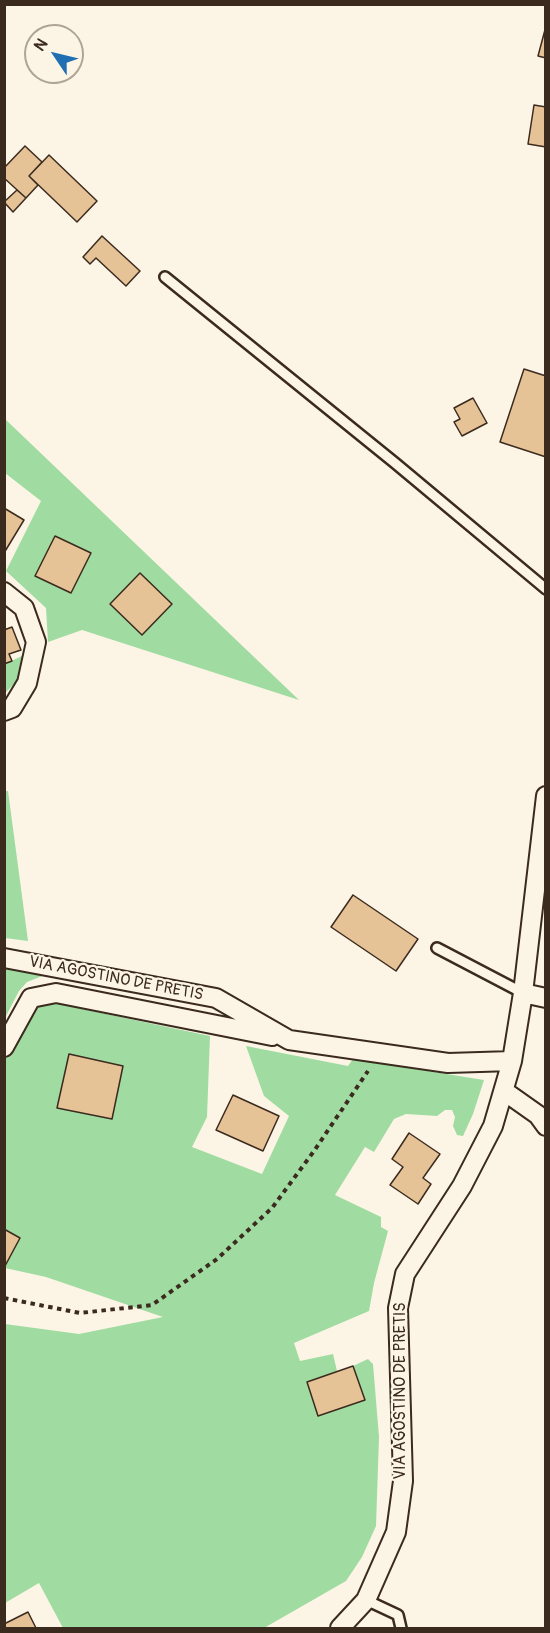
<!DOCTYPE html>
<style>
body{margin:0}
#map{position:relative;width:550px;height:1633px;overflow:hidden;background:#fcf5e5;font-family:Pangolin,sans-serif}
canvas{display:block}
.frame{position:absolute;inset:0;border:6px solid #3b2a1e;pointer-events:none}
.north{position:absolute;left:24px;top:24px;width:60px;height:60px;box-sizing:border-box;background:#fcf5e5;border:2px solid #afa495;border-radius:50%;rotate:305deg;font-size:16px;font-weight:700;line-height:24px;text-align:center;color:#3b2a1e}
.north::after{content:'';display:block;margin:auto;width:21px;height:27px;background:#1f6fb2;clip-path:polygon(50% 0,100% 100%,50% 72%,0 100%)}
</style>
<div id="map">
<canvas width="550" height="1633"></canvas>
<div class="frame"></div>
<div class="north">N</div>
</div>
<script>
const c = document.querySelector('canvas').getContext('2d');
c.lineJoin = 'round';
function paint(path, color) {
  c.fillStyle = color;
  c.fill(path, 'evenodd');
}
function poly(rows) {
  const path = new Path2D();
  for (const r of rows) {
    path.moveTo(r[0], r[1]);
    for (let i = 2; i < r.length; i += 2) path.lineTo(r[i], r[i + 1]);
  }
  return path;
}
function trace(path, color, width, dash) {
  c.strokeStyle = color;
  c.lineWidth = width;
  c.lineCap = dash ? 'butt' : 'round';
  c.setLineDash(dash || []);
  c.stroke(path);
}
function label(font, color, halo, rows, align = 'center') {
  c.font = font + ' Pangolin,sans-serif';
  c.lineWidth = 4.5;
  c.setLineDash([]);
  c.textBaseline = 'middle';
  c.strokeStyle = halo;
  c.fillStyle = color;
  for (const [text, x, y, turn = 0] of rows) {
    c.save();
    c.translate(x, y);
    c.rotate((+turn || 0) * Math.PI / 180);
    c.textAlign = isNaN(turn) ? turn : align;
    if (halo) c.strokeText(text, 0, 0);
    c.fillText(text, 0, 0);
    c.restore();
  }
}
paint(poly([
 [4,418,299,700,82,630,48,642,46,608,6,571,41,501,5,473],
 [24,655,24,667,19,679,5,693,5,664],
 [5,791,8,791,28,941,5,938],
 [5,968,45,975,27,982,19,991,5,1018],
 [54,1003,210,1036,207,1117,192,1147,262,1174,289,1116,264,1096,246,1046,348,1066,353,1059,484,1080,473,1114,463,1136,457,1135,453,1126,455,1117,452,1110,445,1110,437,1116,406,1114,394,1119,374,1152,365,1147,335,1195,381,1217,381,1227,388,1231,374,1283,369,1311,294,1343,300,1361,333,1354,337,1371,307,1382,319,1416,365,1400,353,1366,368,1359,373,1364,379,1437,376,1526,362,1557,346,1581,264,1628,63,1628,39,1583,5,1603,5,1324,79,1334,163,1317,46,1277,5,1268,5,1059,25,1021,36,1007]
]), '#a0dba1');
const building = poly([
 [546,26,546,58,538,56,546,26],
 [534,105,546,107,546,147,528,144,534,105],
 [25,146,42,162,29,176,38,185,26,198,4,178,4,168,25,146],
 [49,155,97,201,77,222,29,176,49,155],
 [17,190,26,198,13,212,4,202,17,190],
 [102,236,140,271,126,286,96,258,90,264,83,257,102,236],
 [524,369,546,376,546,457,500,442,524,369],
 [473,398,487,423,462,436,454,422,460,419,454,408,473,398],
 [4,508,24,520,4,553,4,508],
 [55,536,91,553,71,593,35,576,55,536],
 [140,573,172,604,142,635,110,604,140,573],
 [12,627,21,650,9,654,12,661,4,664,4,630,12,627],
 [353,895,418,939,396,971,331,927,353,895],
 [69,1054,123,1066,112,1119,57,1108,69,1054],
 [233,1095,279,1116,263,1151,216,1130,233,1095],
 [409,1133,440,1154,423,1178,431,1184,418,1204,390,1185,403,1167,392,1159,409,1133],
 [4,1229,20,1238,5,1266,4,1266,4,1229],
 [353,1366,365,1400,318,1416,307,1382,353,1366],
 [28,1612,36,1628,4,1628,4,1624,28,1612]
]);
paint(building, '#e6c297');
trace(building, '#3b2a1e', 1.5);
const lane = poly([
 [165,277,395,463,546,589],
 [437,948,523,993],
 [366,1600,398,1615,401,1628]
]);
const street = poly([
 [4,592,24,608,36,642,27,683,12,708,4,711],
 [4,958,216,998,289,1040,448,1063,512,1061],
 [523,993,546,998],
 [4,1047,31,998,56,993,272,1036],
 [504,1091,538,1115,546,1126],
 [340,1628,366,1600,396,1532,403,1481,398,1308,405,1274,462,1186,493,1126,512,1061,523,993,546,796]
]);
trace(lane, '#3b2a1e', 14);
trace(street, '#3b2a1e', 22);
trace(poly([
 [4,1298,80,1313,152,1305,217,1259,272,1208,314,1151,368,1071]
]), '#3b2a1e', 4, [4.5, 4.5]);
trace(lane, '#fcf5e5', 9);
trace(street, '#fcf5e5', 18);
label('16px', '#3b2a1e', '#fcf5e5', [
 ["VIA AGOSTINO DE PRETIS",116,979,11],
 ["VIA AGOSTINO DE PRETIS",401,1391,-90]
]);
</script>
